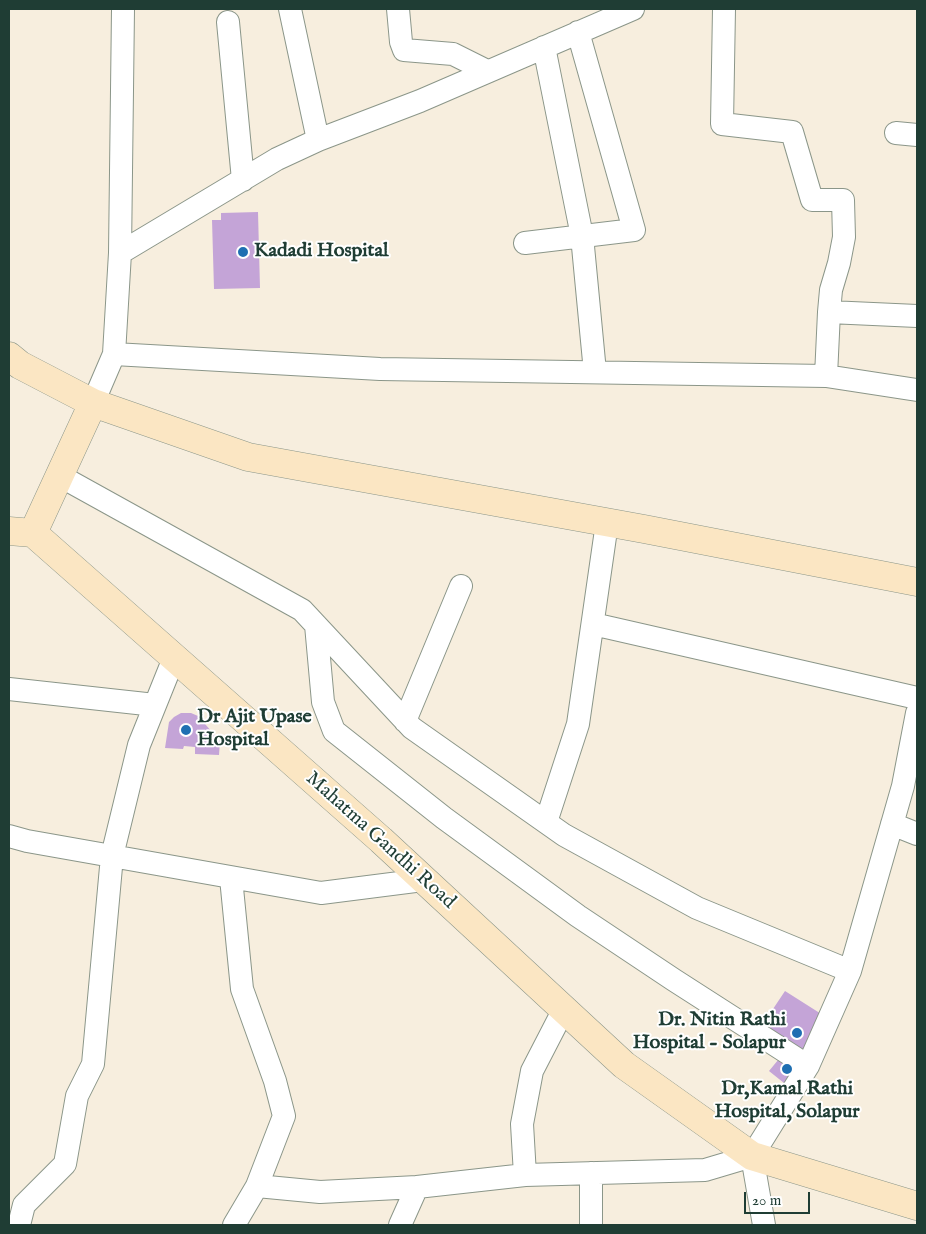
<!DOCTYPE html>
<style>
body{margin:0}
#map{position:relative;width:926px;height:1234px;overflow:hidden;background:#f7eede;font-family:"IM FELL English",serif}
canvas{display:block}
.frame{position:absolute;inset:0;border:10px solid #1f3d34;pointer-events:none}
.scale{position:absolute;left:744px;top:1192px;width:66px;height:22px;box-sizing:border-box;border:2px solid #1f3d34;border-top:0;padding-left:6px;font-size:15px;line-height:18px;white-space:nowrap;color:#1f3d34;-webkit-text-stroke:4px #fff;paint-order:stroke}
</style>
<div id="map">
<canvas width="926" height="1234"></canvas>
<div class="frame"></div>
<div class="scale">20 m</div>
</div>
<script>
const c = document.querySelector('canvas').getContext('2d');
c.lineJoin = 'round';
function paint(path, color) {
  c.fillStyle = color;
  c.fill(path, 'evenodd');
}
function poly(rows) {
  const path = new Path2D();
  for (const r of rows) {
    path.moveTo(r[0], r[1]);
    for (let i = 2; i < r.length; i += 2) path.lineTo(r[i], r[i + 1]);
  }
  return path;
}
function trace(path, color, width, dash) {
  c.strokeStyle = color;
  c.lineWidth = width;
  c.lineCap = dash ? 'butt' : 'round';
  c.setLineDash(dash || []);
  c.stroke(path);
}
function label(font, color, halo, rows, align = 'center') {
  c.font = font + ' "IM FELL English",serif';
  c.lineWidth = 4;
  c.setLineDash([]);
  c.textBaseline = 'middle';
  c.strokeStyle = halo;
  c.fillStyle = color;
  for (const [text, x, y, turn = 0] of rows) {
    c.save();
    c.translate(x, y);
    c.rotate((+turn || 0) * Math.PI / 180);
    c.textAlign = isNaN(turn) ? turn : align;
    if (halo) c.strokeText(text, 0, 0);
    c.fillText(text, 0, 0);
    c.restore();
  }
}
paint(poly([
 [258,212,260,288,214,289,212,220,221,220,221,213],
 [181,713,191,713,198,716,220,741,219,755,195,754,195,747,184,746,183,749,165,748,169,722,174,717],
 [785,991,826,1017,800,1057,759,1030],
 [783,1054,797,1065,784,1083,769,1071]
]), '#c4a4d7');
const street = poly([
 [290,9,318,140],
 [398,9,401,42,404,50,453,54,487,71],
 [724,9,722,124,792,132,812,200,843,200,844,237,839,263,831,290,829,312,826,376],
 [228,22,243,180],
 [544,47,582,236,595,372],
 [896,133,917,135],
 [525,243,634,230,578,32],
 [120,253,277,159,318,140,420,101,633,9],
 [829,312,917,316],
 [114,354,380,369,826,376,917,390],
 [93,403,114,354,120,253,123,9],
 [60,476,302,610,412,728,564,835,697,908,850,971],
 [593,624,917,698],
 [316,625,323,702,334,731,444,818,578,916,674,980,808,1066],
 [9,689,155,705],
 [405,721,461,586],
 [546,822,578,724,607,523],
 [892,824,917,834],
 [9,836,27,841,321,893,423,880],
 [231,878,242,989,275,1081,284,1116,257,1186,234,1225],
 [591,1173,591,1225],
 [525,1175,705,1170,752,1156],
 [257,1186,320,1192,417,1187],
 [19,1225,24,1205,65,1164,77,1096,93,1064,112,856,139,745,174,658],
 [400,1225,417,1187,525,1175,522,1124,532,1071,564,1009],
 [764,1225,752,1156,808,1066,850,971,903,786,917,713]
]);
const secondary = poly([
 [9,356,20,365,93,403,248,457,644,529,917,582],
 [9,531,33,533,381,840,624,1065,752,1156,917,1206],
 [33,533,93,403]
]);
trace(street, '#8b9689', 24);
trace(secondary, '#8b9689', 29);
trace(street, '#fff', 22);
trace(secondary, '#fbe6c3', 28);
for (const [x, y, r, color] of [
 [243,252,6,"#1f6fb2"],
 [186,730,6,"#1f6fb2"],
 [797,1033,6,"#1f6fb2"],
 [787,1069,6,"#1f6fb2"]
]) {
  const dot = new Path2D();
  dot.arc(x, y, r, 0, 2 * Math.PI);
  c.fillStyle = color;
  c.fill(dot);
  trace(dot, '#fff', 2);
}
label('bold 20px', '#1f3d34', '#fff', [
 ["Kadadi Hospital",254,252],
 ["Dr Ajit Upase",197,718],
 ["Hospital",197,741],
 ["Dr. Nitin Rathi",786,1021,"right"],
 ["Hospital - Solapur",786,1044,"right"],
 ["Dr,Kamal Rathi",787,1090,"center"],
 ["Hospital, Solapur",787,1113,"center"]
], 'left');
label('20px', '#1f3d34', '#fff', [
 ["Mahatma Gandhi Road",380,841,42]
]);
</script>
